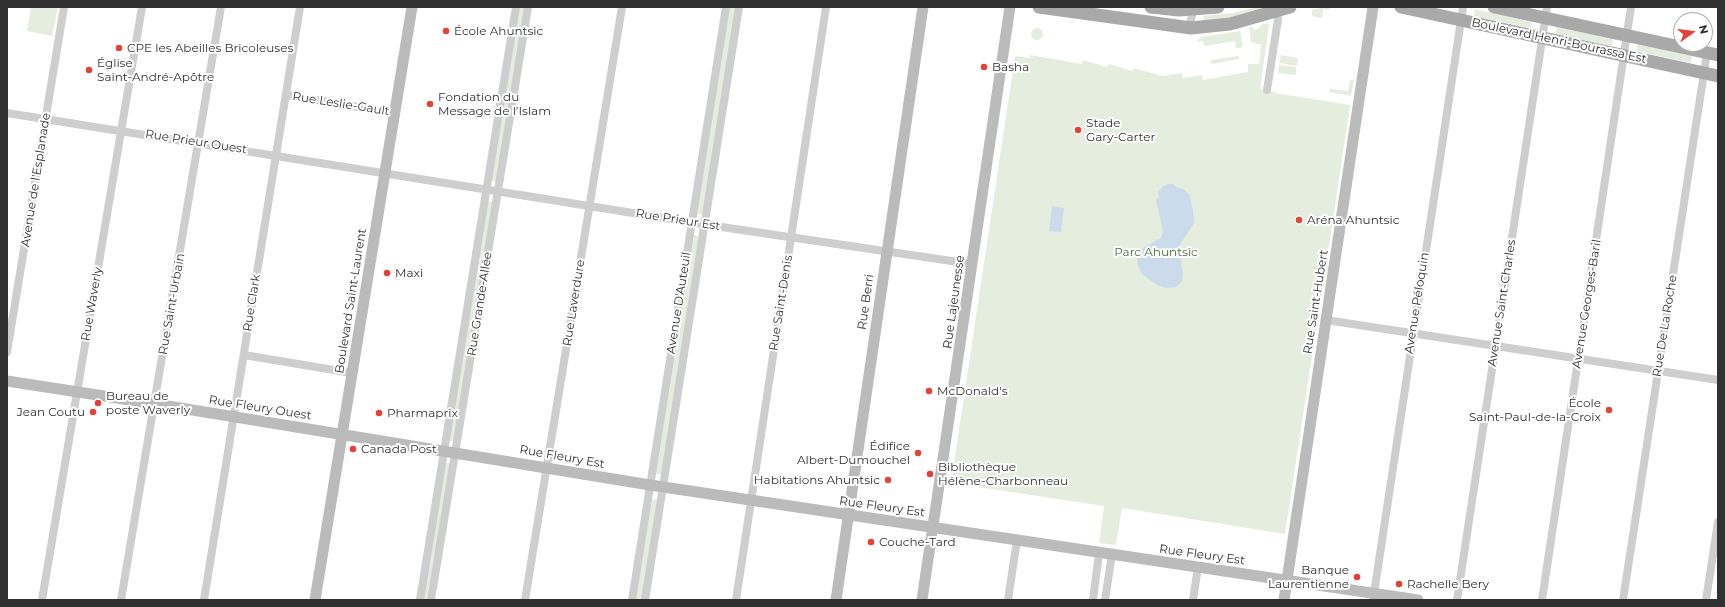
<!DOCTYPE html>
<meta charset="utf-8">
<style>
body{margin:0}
#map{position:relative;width:1725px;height:607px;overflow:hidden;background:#fff;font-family:Montserrat,sans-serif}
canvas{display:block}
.frame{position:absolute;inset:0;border:8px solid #313131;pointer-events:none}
.north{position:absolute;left:1673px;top:12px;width:40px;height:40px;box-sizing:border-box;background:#fff;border:1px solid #adadad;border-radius:50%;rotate:76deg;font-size:11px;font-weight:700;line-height:16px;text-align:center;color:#313131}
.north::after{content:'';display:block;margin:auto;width:14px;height:18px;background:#e44236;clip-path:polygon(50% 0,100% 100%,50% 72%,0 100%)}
</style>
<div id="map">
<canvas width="1725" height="607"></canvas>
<div class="frame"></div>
<div class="north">N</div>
</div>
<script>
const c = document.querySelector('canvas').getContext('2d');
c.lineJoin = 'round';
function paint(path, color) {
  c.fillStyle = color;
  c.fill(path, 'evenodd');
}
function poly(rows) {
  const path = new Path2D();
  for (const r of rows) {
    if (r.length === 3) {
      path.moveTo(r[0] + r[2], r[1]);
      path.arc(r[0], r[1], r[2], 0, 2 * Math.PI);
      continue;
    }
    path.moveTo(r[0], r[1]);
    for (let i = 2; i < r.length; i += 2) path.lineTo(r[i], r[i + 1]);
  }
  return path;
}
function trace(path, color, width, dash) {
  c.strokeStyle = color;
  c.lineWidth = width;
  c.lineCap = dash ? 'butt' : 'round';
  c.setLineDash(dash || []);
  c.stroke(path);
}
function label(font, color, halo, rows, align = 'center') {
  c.font = font + ' Montserrat,sans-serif';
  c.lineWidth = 4;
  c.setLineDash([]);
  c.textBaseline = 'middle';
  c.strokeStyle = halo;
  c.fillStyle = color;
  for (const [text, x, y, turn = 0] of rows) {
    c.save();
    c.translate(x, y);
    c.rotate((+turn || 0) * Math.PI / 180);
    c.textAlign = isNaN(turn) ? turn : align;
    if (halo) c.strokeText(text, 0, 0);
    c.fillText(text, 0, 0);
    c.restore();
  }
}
paint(poly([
 [31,7,58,7,52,36,27,31],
 [519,7,525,7,496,182,491,181],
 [729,7,736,7,703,215,697,214],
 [1258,7,1265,7,1232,17,1204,21,1203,16,1232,13],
 [1324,7,1331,7,1328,10,1323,9,1322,18,1312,16,1312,10],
 [1475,9,1532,22,1531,28,1474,16],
 [1268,23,1269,25,1260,89,1275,92,1275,93,1350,105,1321,300,1319,299,1318,303,1320,304,1285,534,1122,508,1116,545,1099,543,1104,506,951,483,1015,56,1030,58,1030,55,1082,64,1083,60,1107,67,1109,64,1132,71,1134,68,1162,76,1182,73,1183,78,1202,75,1203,80,1248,72,1248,64,1259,64,1261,45,1251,42,1249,28,1253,27,1254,30,1260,28,1260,25],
 [1557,27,1613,39,1612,46,1555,34],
 [1037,34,6],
 [1240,31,1243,46,1240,48,1236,48,1235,41,1205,46,1202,41,1196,42,1201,37],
 [1638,44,1692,56,1691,63,1636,51],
 [1281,55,1297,58,1298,59,1297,66,1279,63],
 [1238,56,1240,58,1238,59,1213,64,1210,63,1212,60],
 [1279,65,1296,67,1296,75,1278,73],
 [1350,80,1354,80,1351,96,1329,92,1330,89,1348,91],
 [488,201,493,202,454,441,449,441],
 [694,235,699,236,662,474,656,474],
 [446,463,450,463,428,600,423,600],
 [655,499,657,500,642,600,635,600,652,500]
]), '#e5eddf');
paint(poly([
 [1168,184,1173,184,1176,187,1183,189,1189,194,1193,210,1194,223,1179,246,1183,275,1182,281,1176,287,1166,288,1157,285,1142,274,1138,266,1137,260,1139,252,1144,247,1161,238,1163,231,1156,200,1159,197,1158,192,1162,187],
 [1052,206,1064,208,1061,232,1049,231]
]), '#ccdbec');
trace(poly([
 [1189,28,1194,7],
 [1267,90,1278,19,1277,11],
 [286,95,395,113],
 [7,113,708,225,972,264],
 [1326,320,1718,380],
 [7,352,64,7],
 [244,355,352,373],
 [42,600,142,7],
 [121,600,221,7],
 [204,600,300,7],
 [420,600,516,7],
 [431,600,528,7],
 [525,600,622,7],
 [632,600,726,7],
 [645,600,739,7],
 [736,600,826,7],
 [1008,600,1017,540],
 [1093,600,1099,553],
 [1105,600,1112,554],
 [1193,600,1198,567],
 [1373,600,1463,7],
 [1457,600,1547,7],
 [1542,600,1631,7],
 [1623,600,1707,53],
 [1706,600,1718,522]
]), '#cecece', 8);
trace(poly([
 [7,381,162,405,650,485,1418,600],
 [315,600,412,7],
 [836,600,923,7],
 [922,600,1010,7],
 [1284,600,1373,7]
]), '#bbb', 11);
trace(poly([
 [1039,7,1191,28,1230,24,1290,7],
 [1151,7,1179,10,1218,7],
 [1401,7,1718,76],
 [1494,7,1718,55]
]), '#a9a9a9', 13);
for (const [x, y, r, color] of [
 [446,31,4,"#e44236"],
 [119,48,4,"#e44236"],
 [984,67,4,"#e44236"],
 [89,70,4,"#e44236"],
 [430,104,4,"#e44236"],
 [1078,130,4,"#e44236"],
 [1299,220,4,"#e44236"],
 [387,273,4,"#e44236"],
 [929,391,4,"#e44236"],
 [98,403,4,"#e44236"],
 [1609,410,4,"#e44236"],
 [93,412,4,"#e44236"],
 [379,413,4,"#e44236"],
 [353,449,4,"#e44236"],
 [918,453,4,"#e44236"],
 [930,474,4,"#e44236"],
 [888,480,4,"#e44236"],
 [871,542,4,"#e44236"],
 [1357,577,4,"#e44236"],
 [1399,584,4,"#e44236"]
]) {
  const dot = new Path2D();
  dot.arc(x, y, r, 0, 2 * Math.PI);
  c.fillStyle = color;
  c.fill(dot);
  trace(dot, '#fff', 1.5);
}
label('12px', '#313131', '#fff', [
 ["École Ahuntsic",454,31],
 ["CPE les Abeilles Bricoleuses",127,48],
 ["Église",97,63],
 ["Saint-André-Apôtre",97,77],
 ["Basha",992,67],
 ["Fondation du",438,97],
 ["Message de l’Islam",438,111],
 ["Stade",1086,123],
 ["Gary-Carter",1086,137],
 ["Aréna Ahuntsic",1307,220],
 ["Maxi",395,273],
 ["McDonald's",937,391],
 ["Bureau de",106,396],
 ["poste Waverly",106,410],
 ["École",1601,403,"right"],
 ["Saint-Paul-de-la-Croix",1601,417,"right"],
 ["Jean Coutu",85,412,"right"],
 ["Pharmaprix",387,413],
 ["Édifice",910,446,"right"],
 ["Albert-Dumouchel",910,460,"right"],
 ["Canada Post",361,449],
 ["Bibliothèque",938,467],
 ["Hélène-Charbonneau",938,481],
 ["Habitations Ahuntsic",880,480,"right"],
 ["Couche-Tard",879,542],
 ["Banque",1349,570,"right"],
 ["Laurentienne",1349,584,"right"],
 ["Rachelle Bery",1407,584]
], 'left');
label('12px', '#313131', '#fff', [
 ["Boulevard Henri-Bourassa Est",1559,41,12],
 ["Rue Leslie-Gault",341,104,9],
 ["Rue Prieur Ouest",196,142,9],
 ["Avenue de l'Esplanade",36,180,-81],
 ["Rue Prieur Est",678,220,9],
 ["Boulevard Saint-Laurent",351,301,-81],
 ["Rue Berri",866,302,-82],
 ["Rue Lajeunesse",954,302,-82],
 ["Rue Saint-Hubert",1316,302,-81],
 ["Rue Clark",252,303,-81],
 ["Rue Laverdure",574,303,-81],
 ["Avenue D'Auteuil",679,303,-81],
 ["Rue Saint-Denis",781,303,-81],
 ["Avenue Péloquin",1417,303,-81],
 ["Avenue Saint-Charles",1502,303,-81],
 ["Rue Waverly",92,304,-80],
 ["Rue Saint-Urbain",172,304,-80],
 ["Rue Grande-Allée",480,304,-81],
 ["Avenue Georges-Baril",1587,304,-81],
 ["Rue De La Roche",1665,326,-81],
 ["Rue Fleury Ouest",260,408,9],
 ["Rue Fleury Est",562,457,10],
 ["Rue Fleury Est",882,507,8],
 ["Rue Fleury Est",1202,555,8]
]);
label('12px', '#4d6c3e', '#fff', [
 ["Parc Ahuntsic",1156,252]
]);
</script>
